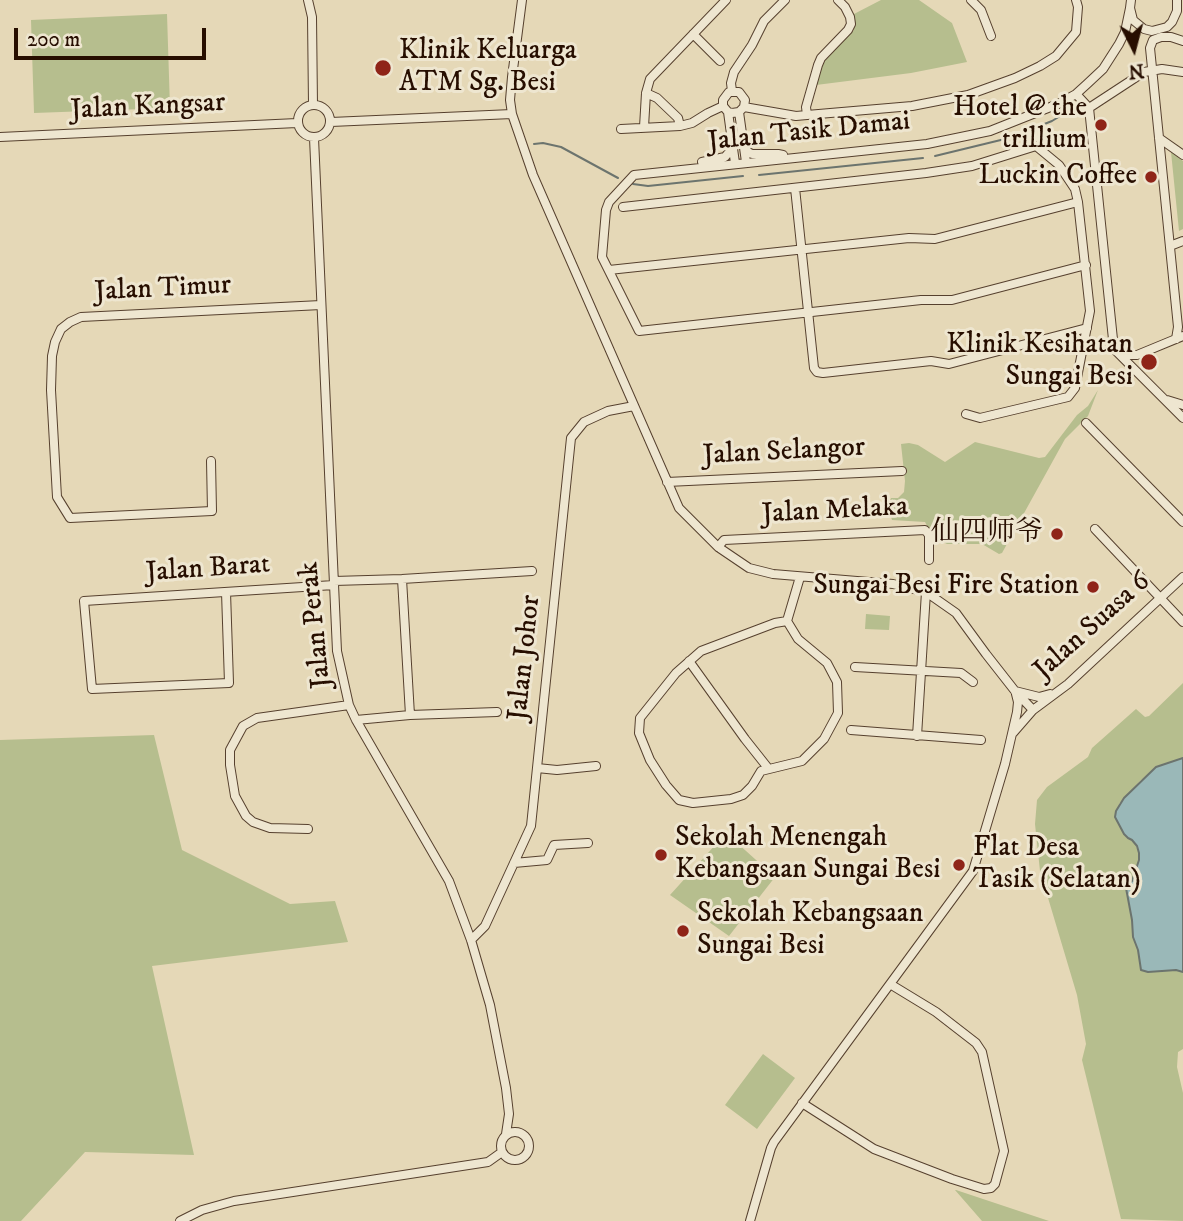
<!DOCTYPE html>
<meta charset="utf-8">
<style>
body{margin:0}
#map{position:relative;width:1183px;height:1221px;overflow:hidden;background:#e5d8b7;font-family:"IM FELL DW Pica",serif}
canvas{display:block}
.north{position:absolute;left:1099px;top:14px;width:70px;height:70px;-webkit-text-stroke:5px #eee6d0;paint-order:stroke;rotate:174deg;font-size:19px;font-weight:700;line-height:28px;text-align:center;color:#270e00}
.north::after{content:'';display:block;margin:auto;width:24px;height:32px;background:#270e00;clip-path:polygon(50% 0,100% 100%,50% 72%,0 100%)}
.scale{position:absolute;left:14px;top:28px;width:192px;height:32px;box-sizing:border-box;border:4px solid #270e00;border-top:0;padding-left:9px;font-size:21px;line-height:24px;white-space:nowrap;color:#270e00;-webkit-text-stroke:5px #eee6d0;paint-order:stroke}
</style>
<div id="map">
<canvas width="1183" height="1221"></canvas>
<div class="north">N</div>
<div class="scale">200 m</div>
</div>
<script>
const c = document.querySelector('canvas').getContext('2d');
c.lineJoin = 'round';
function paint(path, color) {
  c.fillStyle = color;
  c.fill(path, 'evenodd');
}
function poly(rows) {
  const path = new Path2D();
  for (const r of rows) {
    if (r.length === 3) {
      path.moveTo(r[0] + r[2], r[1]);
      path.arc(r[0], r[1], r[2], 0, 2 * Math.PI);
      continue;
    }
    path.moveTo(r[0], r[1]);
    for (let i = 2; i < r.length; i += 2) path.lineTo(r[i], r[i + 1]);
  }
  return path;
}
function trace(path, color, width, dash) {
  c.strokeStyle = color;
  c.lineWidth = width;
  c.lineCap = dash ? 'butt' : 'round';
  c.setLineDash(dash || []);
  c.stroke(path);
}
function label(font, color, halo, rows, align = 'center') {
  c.font = font + ' "IM FELL DW Pica","Noto Serif SC",serif';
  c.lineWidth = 6;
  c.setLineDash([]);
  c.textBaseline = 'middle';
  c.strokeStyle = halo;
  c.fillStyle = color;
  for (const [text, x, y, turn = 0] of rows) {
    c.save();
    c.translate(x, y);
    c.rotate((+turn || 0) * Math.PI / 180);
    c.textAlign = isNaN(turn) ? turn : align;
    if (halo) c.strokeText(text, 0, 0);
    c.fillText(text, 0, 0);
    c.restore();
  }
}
paint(poly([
 [881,0,919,0,952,23,967,62,911,73,816,85,824,60,854,30,854,14],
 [167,14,170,108,34,113,31,20],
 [1171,152,1183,161,1183,229,1179,231],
 [1098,390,1088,416,1065,439,1002,553,999,554,982,544,947,544,933,537,925,522,892,520,888,507,891,498,898,498,904,492,905,481,901,444,909,443,918,445,945,462,975,442,1039,458,1045,457,1077,415,1088,406],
 [866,614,890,616,889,630,865,629],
 [1183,683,1183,758,1141,780,1119,804,1139,853,1139,860,1132,882,1127,882,1126,888,1132,920,1133,937,1138,950,1141,970,1148,972,1176,970,1183,972,1183,1049,1178,1052,1177,1067,1183,1093,1183,1221,1121,1219,1082,1060,1086,1044,1077,995,1040,871,1035,824,1037,800,1047,787,1088,757,1092,748,1136,709,1145,717,1149,716],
 [154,735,182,850,290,904,335,901,348,942,152,966,194,1155,85,1152,21,1221,0,1221,0,740],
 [726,833,775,877,729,936,670,895],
 [763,1054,795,1078,757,1129,725,1105],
 [955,1190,956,1190,1049,1221,982,1221]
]), '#b6be8e');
const water = poly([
 [1183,758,1183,972,1176,970,1148,972,1141,970,1138,950,1133,937,1132,920,1126,888,1127,882,1132,881,1139,860,1139,853,1137,846,1132,840,1128,838,1124,834,1115,817,1116,811,1124,798,1156,767,1183,758]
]);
paint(water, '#9ab8b8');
trace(water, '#6c746e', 2);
trace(poly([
 [534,144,543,143,561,147,618,178],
 [935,156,1009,138,1052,121,1075,107],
 [759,175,923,158],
 [633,184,648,186,743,176]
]), '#6c746e', 2);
const minor = poly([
 [308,0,312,17,313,105],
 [522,0,512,77,510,100,512,114,533,175,679,508,718,547,749,568,773,574,893,584,926,592,956,613,986,654,1015,691,1033,710],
 [971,0,981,10,991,36],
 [1131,0,1130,8,1133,20,1144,29,1152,31,1167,27,1172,22,1177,11,1177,0],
 [693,34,720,61],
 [732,91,731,83,734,72,752,45,764,21,785,0],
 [646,93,657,98,678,118,680,126],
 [1076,94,1089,108,1114,349,1183,418],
 [314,121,16],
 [744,107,796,116,807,115,912,106,968,95,1015,78,1040,66,1056,56,1076,32,1078,7,1076,0],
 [1089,108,1144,72,1162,69,1183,72],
 [728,112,735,163],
 [739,112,732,113,728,112,723,106,723,100,729,92,739,92,745,100,744,107,739,112,746,162],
 [807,115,806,107,818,65,821,58,848,30,851,24,850,17,845,7,838,0],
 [331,122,512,114],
 [644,127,646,93,650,79,726,0],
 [621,129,680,126,692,123,708,113,723,106],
 [0,137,297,123],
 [314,138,337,651,349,705,356,720,449,881,471,940,490,1005,506,1088,509,1114,506,1134],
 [1159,138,1183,155],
 [744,146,748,152,752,154,778,154,783,155],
 [702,162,725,157,730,151,732,143],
 [795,188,814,368,817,372,823,373,931,361,949,364,1087,328],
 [623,207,926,173,972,166,1036,146,1059,165,1075,189,1078,202,1090,311,1075,388,1068,397,980,418,966,414],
 [1170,246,1183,241],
 [1086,265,952,300,921,300,639,331,602,257,606,210,609,202,634,175,927,144,990,131,1058,104,1076,94,1087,84,1103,69,1119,44,1125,32,1130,8],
 [609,270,909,238,935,239,1078,202],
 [1176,339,1178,327,1150,48,1153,40,1161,37,1171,37,1183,41],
 [1117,352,1126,355,1137,355,1183,336],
 [1167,400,1183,405],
 [1086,423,1183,522],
 [211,461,212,511,70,518,57,497,51,390,52,356,55,342,61,329,70,322,81,317,321,305],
 [667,482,902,471],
 [1095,529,1183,622],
 [718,547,724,540,925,530,929,535,929,560],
 [402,579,410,715],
 [334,581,402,579,532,571],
 [226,592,229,683,92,689,84,601,334,585],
 [787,621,798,639,827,663,837,682,838,713,824,739,802,761,761,771,752,786,743,795,731,799,693,803,679,800,666,785,650,760,639,733,640,718,676,673,701,651,775,623,787,621,800,577],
 [689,661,745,739,768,768],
 [855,667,961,673,973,682],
 [1015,691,1039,697,1050,694],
 [356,720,410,715,497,712],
 [851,730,981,740],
 [1013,733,1033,710,1068,684,1183,577],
 [917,736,926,592],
 [537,768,557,770,596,766],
 [308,829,270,828,253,822,246,816,235,796,230,765,230,750,243,726,257,718,349,705],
 [514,863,547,860,554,845,588,843],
 [471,940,485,926,531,826,571,438,584,422,608,411,634,406],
 [802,1103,874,1149,952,1179,984,1189,991,1188,995,1184,1004,1151,982,1052,976,1043,936,1012,890,984],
 [515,1146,14],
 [180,1221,202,1210,234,1201,488,1162,502,1152],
 [750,1221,771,1148,774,1142,973,871,1005,764,1017,712,1018,702,1016,694]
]);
trace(minor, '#56402e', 10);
trace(minor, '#eee6d0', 8);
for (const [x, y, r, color] of [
 [383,68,9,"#8f2418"],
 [1101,125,7,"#8f2418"],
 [1151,177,7,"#8f2418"],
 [1149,362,9,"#8f2418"],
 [1057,534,7,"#8f2418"],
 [1093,587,7,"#8f2418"],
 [661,855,7,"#8f2418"],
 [959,865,7,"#8f2418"],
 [683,931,7,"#8f2418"]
]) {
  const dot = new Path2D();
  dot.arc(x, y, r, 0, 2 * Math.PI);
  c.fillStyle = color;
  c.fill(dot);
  trace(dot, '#eee6d0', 2.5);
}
label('28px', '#270e00', '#eee6d0', [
 ["Klinik Keluarga",399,52,"left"],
 ["ATM Sg. Besi",399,84,"left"],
 ["Hotel @ the",1087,109],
 ["trillium",1087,141],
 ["Luckin Coffee",1137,177],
 ["Klinik Kesihatan",1133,346],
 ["Sungai Besi",1133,378],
 ["仙四师爷",1043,534],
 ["Sungai Besi Fire Station",1079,587],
 ["Sekolah Menengah",675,839,"left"],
 ["Kebangsaan Sungai Besi",675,871,"left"],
 ["Flat Desa",973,849,"left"],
 ["Tasik (Selatan)",973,881,"left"],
 ["Sekolah Kebangsaan",697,915,"left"],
 ["Sungai Besi",697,947,"left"]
], 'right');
label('28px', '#270e00', '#eee6d0', [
 ["Jalan Kangsar",148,108,-3],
 ["Jalan Tasik Damai",809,133,-6],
 ["Jalan Timur",163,290,-3],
 ["Jalan Selangor",784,453,-3],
 ["Jalan Melaka",835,512,-3],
 ["Jalan Barat",208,570,-4],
 ["Jalan Perak",317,625,-96],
 ["Jalan Suasa 6",1093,627,-42],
 ["Jalan Johor",526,658,-84]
]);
</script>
